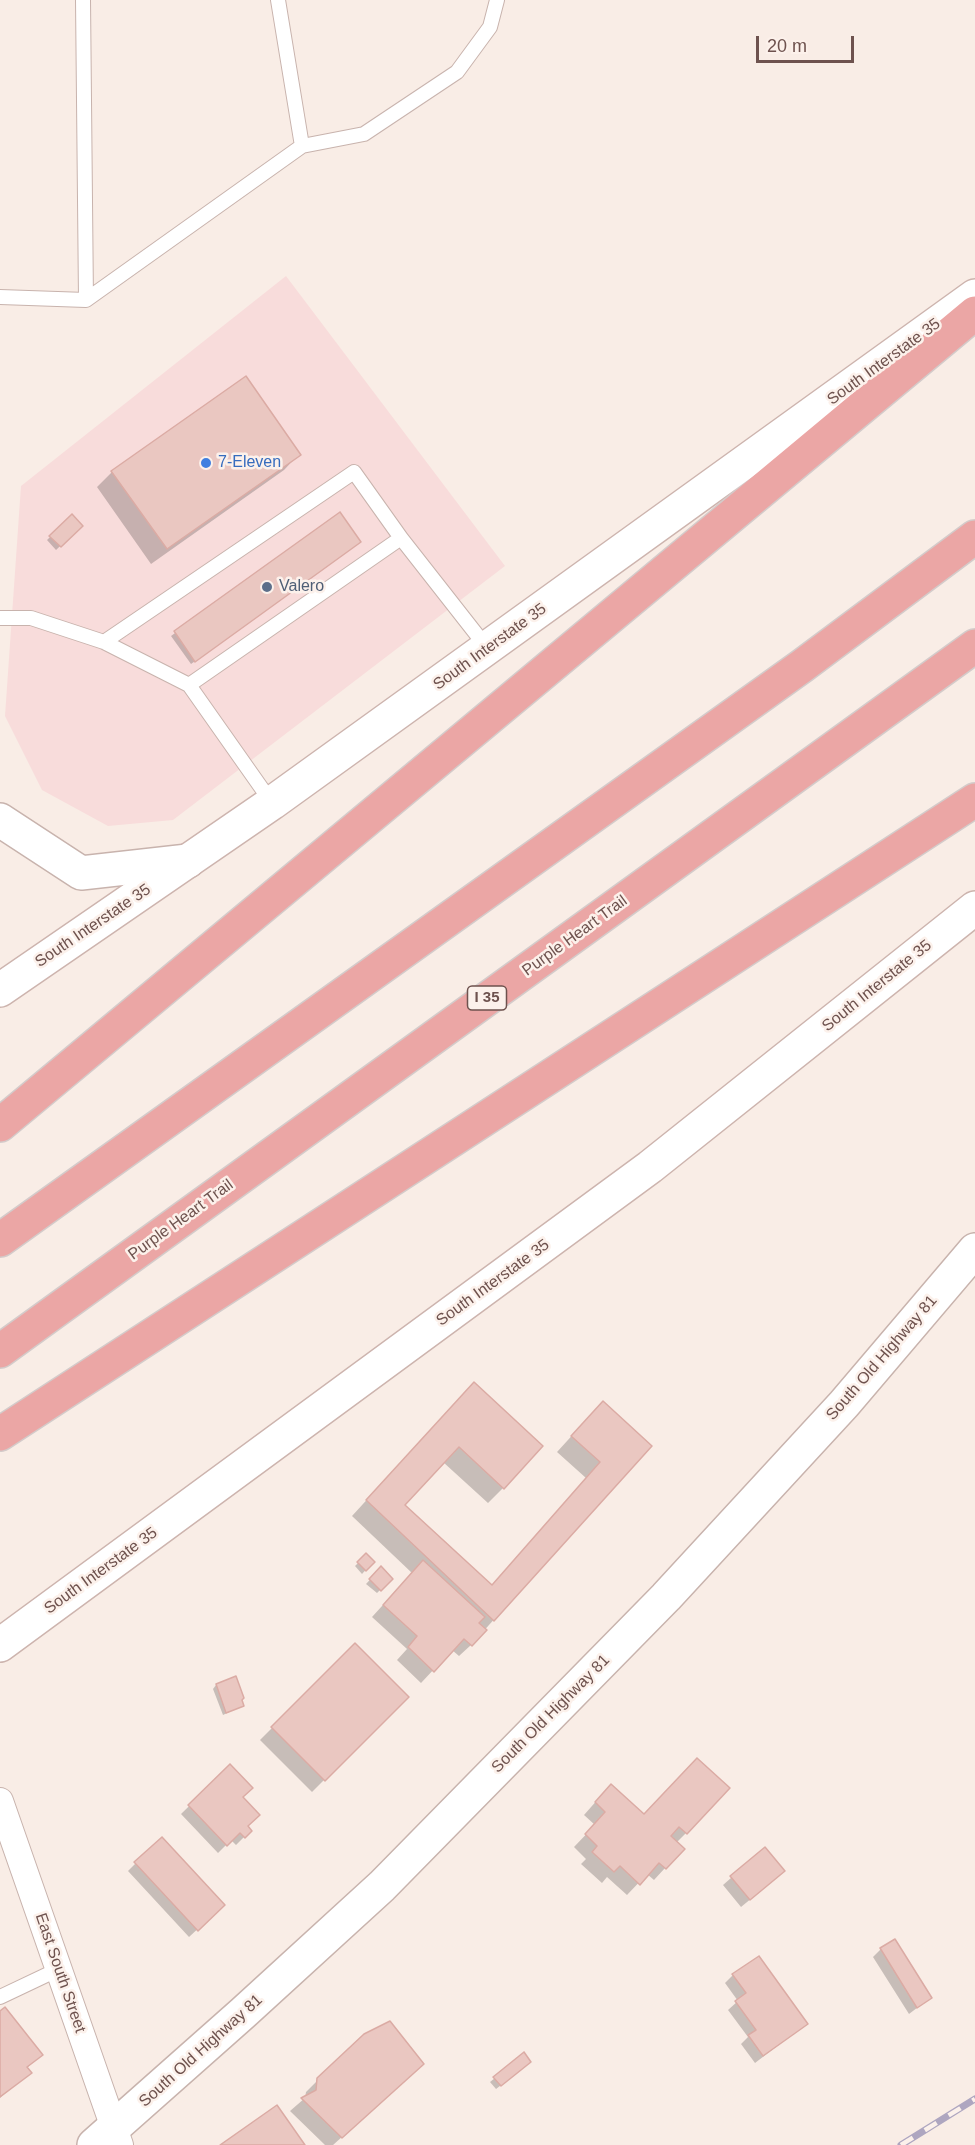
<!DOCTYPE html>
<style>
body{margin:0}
#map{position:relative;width:975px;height:2145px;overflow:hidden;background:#f9ede6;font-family:Arial,sans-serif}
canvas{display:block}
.scale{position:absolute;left:756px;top:36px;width:98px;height:27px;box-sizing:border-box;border:3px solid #6e524e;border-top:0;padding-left:8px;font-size:18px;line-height:21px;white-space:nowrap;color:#6e524e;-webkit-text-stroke:4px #fcf1eb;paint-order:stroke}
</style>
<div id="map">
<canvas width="975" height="2145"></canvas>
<div class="scale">20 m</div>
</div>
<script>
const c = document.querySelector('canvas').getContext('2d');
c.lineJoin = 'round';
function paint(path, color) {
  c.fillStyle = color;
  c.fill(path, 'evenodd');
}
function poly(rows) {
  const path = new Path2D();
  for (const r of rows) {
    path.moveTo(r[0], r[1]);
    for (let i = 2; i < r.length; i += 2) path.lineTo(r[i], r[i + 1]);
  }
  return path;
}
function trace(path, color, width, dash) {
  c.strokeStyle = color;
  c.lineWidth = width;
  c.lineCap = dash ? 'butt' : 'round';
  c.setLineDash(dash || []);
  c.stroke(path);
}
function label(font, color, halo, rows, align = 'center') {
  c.font = font + ' Arial,sans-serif';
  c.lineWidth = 5;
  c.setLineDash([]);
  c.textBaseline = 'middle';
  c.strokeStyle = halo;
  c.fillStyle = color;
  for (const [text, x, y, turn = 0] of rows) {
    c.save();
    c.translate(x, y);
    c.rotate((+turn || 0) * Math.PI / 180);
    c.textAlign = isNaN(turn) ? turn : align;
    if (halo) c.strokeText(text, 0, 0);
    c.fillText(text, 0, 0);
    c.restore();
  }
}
paint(poly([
 [286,276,505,566,173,820,108,826,42,790,5,716,21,486]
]), '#f8dcdb');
paint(poly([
 [299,454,284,470,151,564,97,487,112,472],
 [339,514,355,546,191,664,171,636],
 [72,516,81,526,56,550,47,540],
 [459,1399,503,1488,488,1503,443,1462,403,1505,491,1586,586,1478,557,1452,588,1418,650,1446,471,1645,459,1656,452,1650,421,1683,397,1660,407,1649,372,1617,412,1573,352,1516],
 [366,1555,373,1562,362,1574,355,1566],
 [381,1568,391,1579,377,1593,366,1584],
 [355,1645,407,1697,312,1792,260,1740],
 [216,1685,240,1701,242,1706,223,1715,213,1689],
 [230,1766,241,1797,246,1826,250,1831,236,1845,231,1840,218,1853,181,1814],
 [685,1772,686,1833,676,1843,665,1868,654,1880,647,1874,627,1895,607,1877,602,1883,581,1864,586,1859,574,1847,595,1825,584,1815,599,1798,643,1816],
 [764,1849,775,1879,741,1907,723,1885],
 [136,1863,215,1913,189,1937,128,1871],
 [881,1949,930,1998,909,2014,873,1957],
 [733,1975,806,2024,755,2063,741,2044,748,2037,728,2010,738,2001,725,1983],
 [0,2013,41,2055,26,2069,29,2072,0,2098],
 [524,2055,526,2066,496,2089,490,2082],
 [410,2076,333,2145,325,2145,290,2111,305,2098,306,2092,318,2080]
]), '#0003');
const building = poly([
 [246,376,301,455,167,549,111,471,246,376],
 [340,512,361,542,195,662,174,631,340,512],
 [72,514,83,526,61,547,49,536,72,514],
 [474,1382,543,1446,504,1489,459,1447,405,1505,492,1585,600,1462,571,1436,603,1401,652,1446,494,1621,366,1500,474,1382],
 [366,1553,375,1562,366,1571,357,1562,366,1553],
 [423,1560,485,1617,479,1623,487,1630,472,1646,464,1639,434,1672,408,1647,417,1636,383,1605,423,1560],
 [381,1566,393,1579,381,1591,369,1579,381,1566],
 [355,1643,409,1697,325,1781,271,1727,355,1643],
 [236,1676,244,1698,242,1700,244,1706,226,1713,216,1684,236,1676],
 [697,1758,730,1788,687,1834,679,1827,671,1836,685,1849,666,1869,659,1863,640,1885,620,1866,614,1872,592,1852,597,1846,585,1834,605,1812,595,1802,611,1784,644,1814,697,1758],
 [230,1764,253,1788,243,1797,260,1815,248,1826,252,1831,245,1838,240,1833,227,1846,188,1805,230,1764],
 [162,1837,225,1905,198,1931,134,1862,162,1837],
 [765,1847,785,1871,750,1900,730,1876,765,1847],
 [895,1939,932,1998,917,2008,880,1948,895,1939],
 [759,1956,808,2024,763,2056,748,2035,756,2030,735,2001,746,1993,732,1974,759,1956],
 [5,2007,43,2055,27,2067,32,2073,0,2097,0,2011,5,2007],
 [390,2021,424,2064,342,2138,301,2098,316,2090,317,2078,364,2034,390,2021],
 [524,2052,531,2062,501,2086,493,2077,524,2052],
 [277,2105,305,2145,220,2145,277,2105]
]);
paint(building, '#eac7c1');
trace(building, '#dbaba4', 1.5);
const service = poly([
 [83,0,86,300],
 [278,0,302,146],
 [0,297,86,300,302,146,364,134,457,72,490,27,497,0],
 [0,618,31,618,104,642,354,472,401,538],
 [104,642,189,685],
 [272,803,189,685,401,538,488,649],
 [0,1997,59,1969]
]);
const minor = poly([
 [0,1801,120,2145]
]);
const tertiary = poly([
 [0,820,81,873,188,861],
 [94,2145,243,2013,382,1886,666,1597,844,1404,975,1250]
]);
const secondary = poly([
 [0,990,272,803,975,296],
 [0,1645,650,1167,975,908]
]);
const motorway = poly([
 [0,1125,975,313],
 [0,1240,802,666,975,537],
 [0,1351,975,646],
 [0,1434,975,800]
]);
trace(service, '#c8b3ad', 16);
trace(minor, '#c8b3ad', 28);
trace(tertiary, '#c8b3ad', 36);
trace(secondary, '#cdb4ae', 36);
trace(motorway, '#d4cbca', 36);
trace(service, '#fff', 14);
trace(minor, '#fff', 26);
trace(tertiary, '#fff', 33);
trace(secondary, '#fff', 33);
trace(motorway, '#eba6a5', 33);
const rail = poly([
 [901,2145,975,2099]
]);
trace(rail, '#aea6c0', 7);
trace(rail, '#fcf1eb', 4.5, [14]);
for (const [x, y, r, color] of [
 [206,463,6,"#3f7fe0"],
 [267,587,6,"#5c6f8a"]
]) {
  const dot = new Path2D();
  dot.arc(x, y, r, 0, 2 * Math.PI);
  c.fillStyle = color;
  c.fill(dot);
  trace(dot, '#fcf1eb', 2);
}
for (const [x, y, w] of [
 [487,998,39]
]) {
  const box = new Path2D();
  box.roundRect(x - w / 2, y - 12, w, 24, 4.5);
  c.fillStyle = '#fcf1eb';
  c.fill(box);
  trace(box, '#6e524e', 1.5);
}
label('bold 15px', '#6e524e', null, [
 ["I 35",487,998]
]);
label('16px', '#6e524e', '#fcf1eb', [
 ["South Interstate 35",884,362,-36],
 ["South Interstate 35",490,647,-36],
 ["South Interstate 35",93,926,-34],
 ["Purple Heart Trail",575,936,-36],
 ["South Interstate 35",877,986,-39],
 ["Purple Heart Trail",181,1220,-36],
 ["South Interstate 35",493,1283,-36],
 ["South Old Highway 81",882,1358,-49],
 ["South Interstate 35",101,1571,-36],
 ["South Old Highway 81",551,1714,-45],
 ["East South Street",60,1973,71],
 ["South Old Highway 81",201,2051,-42]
]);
label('16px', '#366cbe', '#fcf1eb', [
 ["7-Eleven",218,463]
], 'left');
label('16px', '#4e5e75', '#fcf1eb', [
 ["Valero",279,587]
], 'left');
</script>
